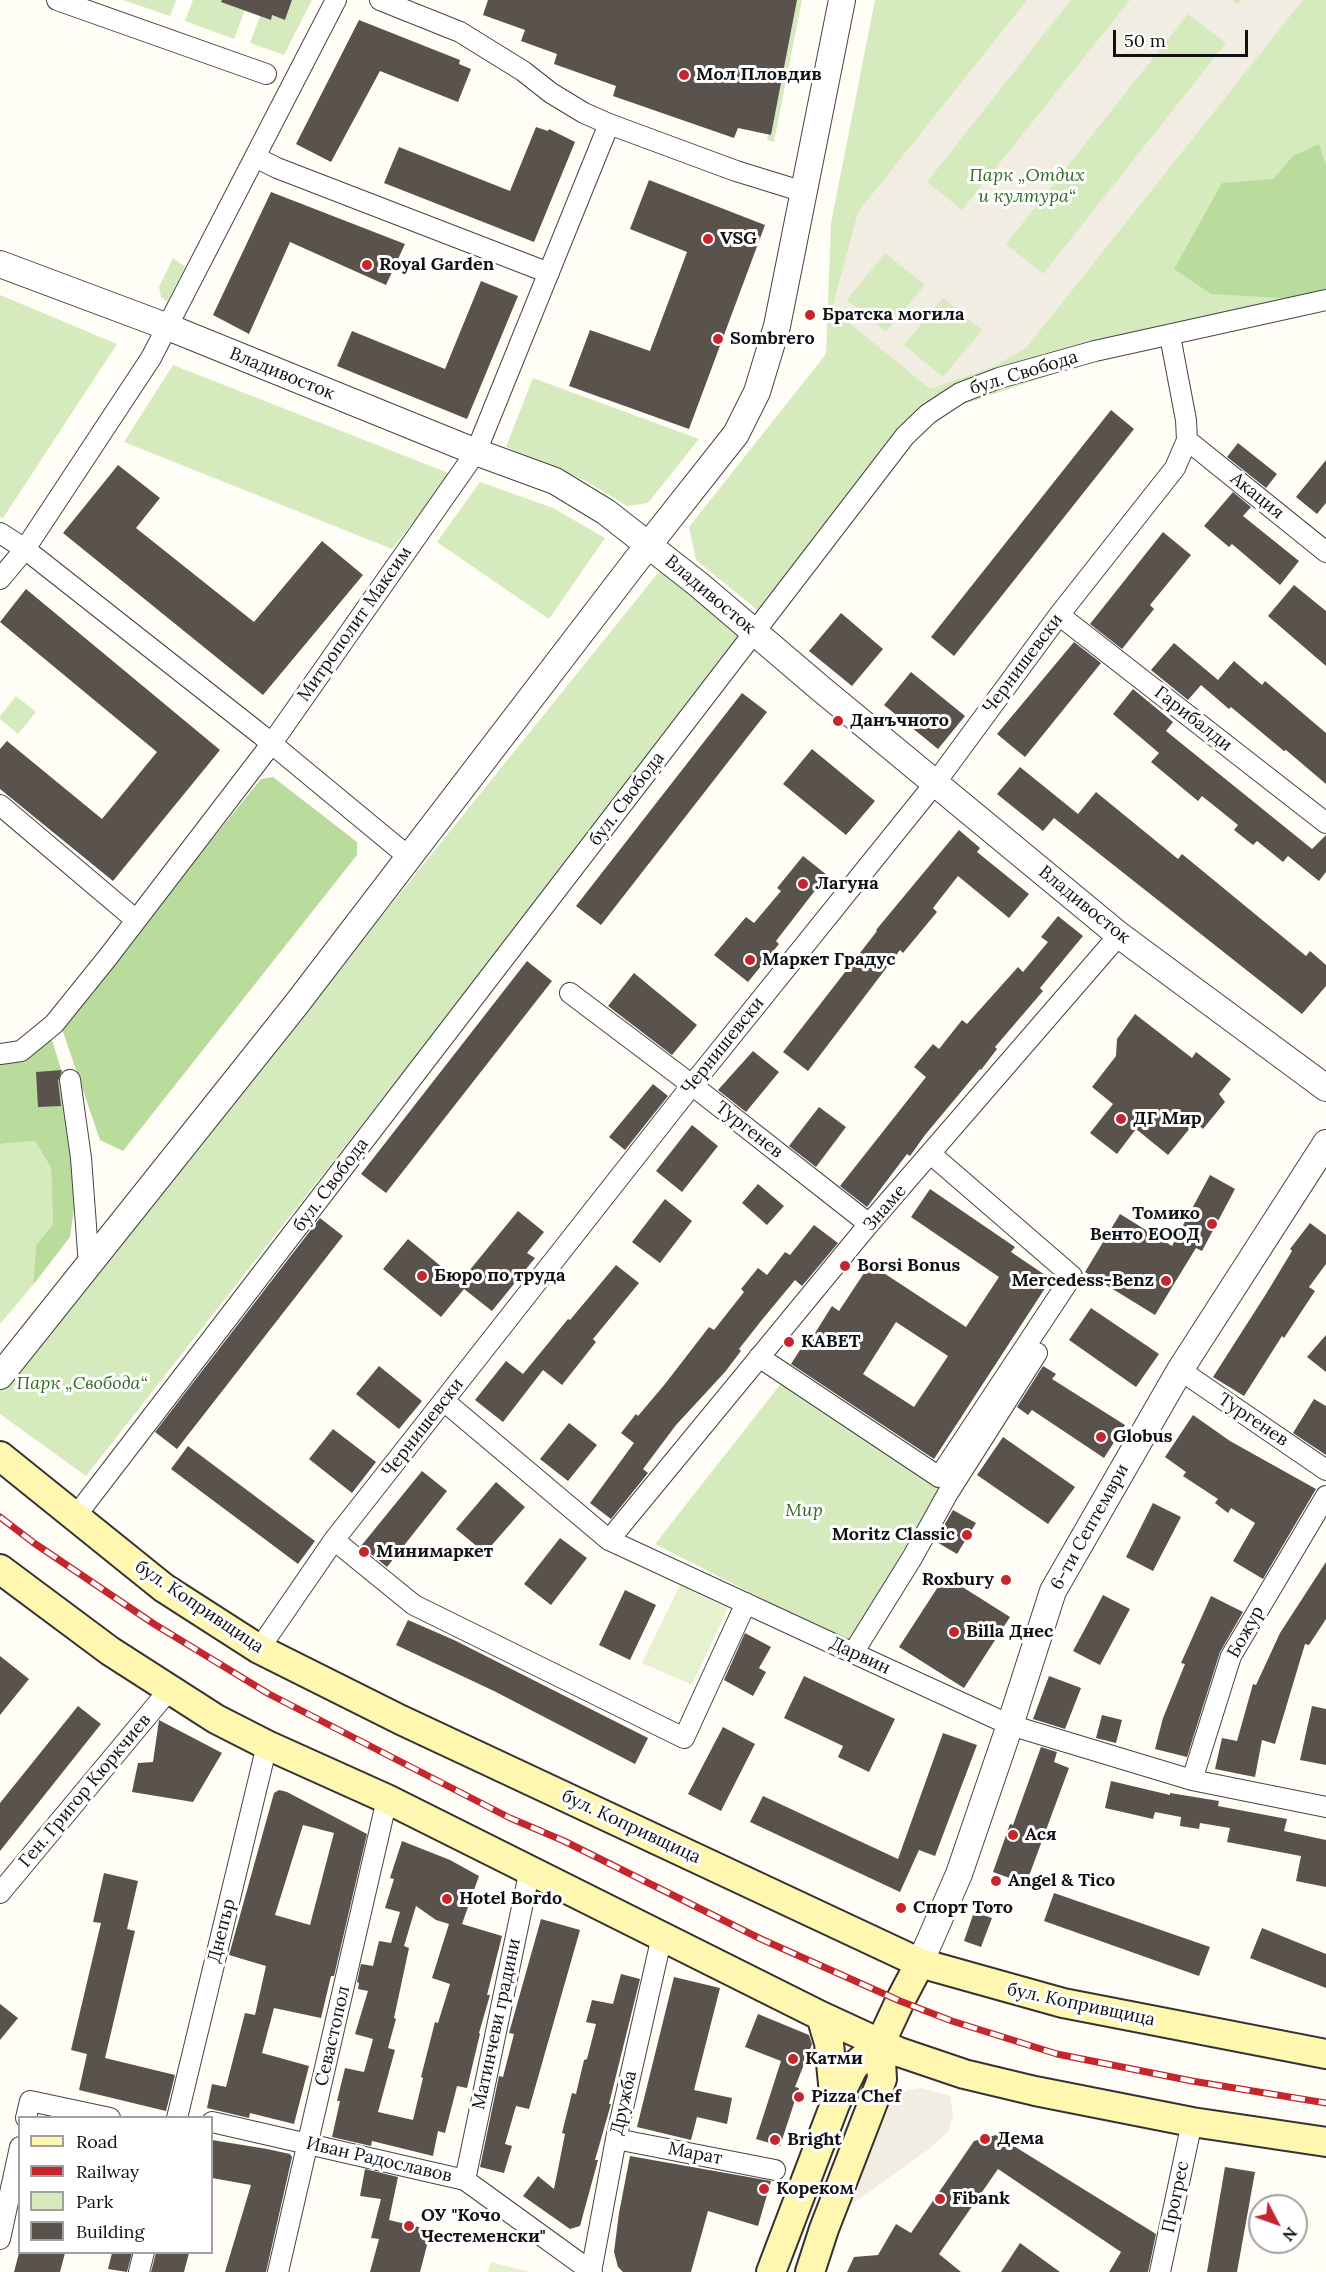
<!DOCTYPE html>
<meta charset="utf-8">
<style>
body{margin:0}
#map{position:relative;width:1326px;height:2272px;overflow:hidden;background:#fffdf5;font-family:Lora,serif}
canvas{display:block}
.legend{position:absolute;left:18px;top:2116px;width:195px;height:138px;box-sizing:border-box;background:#fff;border:2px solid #a0a0a0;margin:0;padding:8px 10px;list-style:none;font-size:18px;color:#111}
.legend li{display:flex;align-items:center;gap:12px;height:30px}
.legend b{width:30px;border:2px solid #a0a0a0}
.north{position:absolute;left:1248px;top:2194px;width:60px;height:60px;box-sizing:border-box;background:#fff;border:2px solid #a0a0a0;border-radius:50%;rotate:131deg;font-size:16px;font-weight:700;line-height:24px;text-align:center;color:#111}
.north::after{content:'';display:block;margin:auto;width:21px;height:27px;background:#c4262e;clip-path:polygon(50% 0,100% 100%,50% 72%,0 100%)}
.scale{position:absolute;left:1113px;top:30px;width:135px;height:27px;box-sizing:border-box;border:3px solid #111;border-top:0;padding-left:8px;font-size:18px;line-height:21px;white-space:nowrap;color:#111;-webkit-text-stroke:4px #fff;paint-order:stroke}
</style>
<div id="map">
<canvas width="1326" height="2272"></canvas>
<ul class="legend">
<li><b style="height:8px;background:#fff6b0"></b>Road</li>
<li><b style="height:8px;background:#c4262e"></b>Railway</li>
<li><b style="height:16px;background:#d5ebbd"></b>Park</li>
<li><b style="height:16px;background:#5a524d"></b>Building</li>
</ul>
<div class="north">N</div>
<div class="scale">50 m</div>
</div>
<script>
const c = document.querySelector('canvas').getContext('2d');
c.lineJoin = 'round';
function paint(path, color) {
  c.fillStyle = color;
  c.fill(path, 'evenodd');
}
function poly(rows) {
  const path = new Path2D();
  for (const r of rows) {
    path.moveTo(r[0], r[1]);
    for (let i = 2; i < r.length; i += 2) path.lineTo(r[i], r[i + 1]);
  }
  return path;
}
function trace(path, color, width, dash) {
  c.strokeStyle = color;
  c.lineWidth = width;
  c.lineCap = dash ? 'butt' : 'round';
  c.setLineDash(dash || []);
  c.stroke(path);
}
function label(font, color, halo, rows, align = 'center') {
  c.font = font + ' Lora,serif';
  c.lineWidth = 6;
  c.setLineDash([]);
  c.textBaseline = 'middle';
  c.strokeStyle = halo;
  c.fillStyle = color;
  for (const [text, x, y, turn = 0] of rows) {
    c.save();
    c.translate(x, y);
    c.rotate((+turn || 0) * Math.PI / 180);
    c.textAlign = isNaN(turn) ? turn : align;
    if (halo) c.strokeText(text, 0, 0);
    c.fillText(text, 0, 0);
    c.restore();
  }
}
paint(poly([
 [123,0,176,0,170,16],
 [193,0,229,0,245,10,234,39,185,21],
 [292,0,312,0,284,55,250,43,260,16,270,20,272,15,285,20],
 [797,0,802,0,774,142,767,140,768,135,771,135],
 [875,0,1326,0,1326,293,1210,321,908,423,760,612,696,560,689,527,826,354,831,223],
 [173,258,185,267,167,302,161,297,159,287],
 [0,295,117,344,3,518,0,517],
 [173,365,451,474,392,549,124,442],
 [533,378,699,439,648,503,627,506,586,481,506,447],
 [480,482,553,508,605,538,549,619,437,542],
 [662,568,746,635,86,1476,0,1414,0,1390],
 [16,696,36,712,18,734,0,719,0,716],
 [35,1141,51,1168,53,1224,36,1245,33,1285,0,1324,0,1144],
 [783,1381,941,1486,849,1643,655,1544]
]), '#d5ebbd');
paint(poly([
 [1319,144,1326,165,1326,293,1299,299,1211,294,1174,269,1222,183,1273,179,1293,156],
 [273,777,357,842,357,855,123,1151,100,1140,61,1026,261,779],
 [51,1037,65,1082,77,1188,70,1237,33,1285,36,1245,53,1224,51,1168,35,1141,0,1144,0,1061]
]), '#b9dc9c');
paint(poly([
 [680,1585,728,1608,692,1685,642,1663],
 [491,2262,530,2272,488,2272]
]), '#e6f2cf');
paint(poly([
 [1027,0,1071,0,927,182,962,210,1130,0,1232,0,1237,4,1241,0,1303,0,1027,347,995,366,930,389,832,309,858,212],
 [1188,14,1226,43,1043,274,1006,244],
 [885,253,925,285,886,332,847,300],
 [943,298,982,330,943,377,904,345],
 [921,2088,950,2096,953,2115,948,2132,929,2149,844,2210,892,2100,907,2090]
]), '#f1ede2');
paint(poly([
 [222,0,292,0,285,20,272,15,271,20,221,2],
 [488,0,797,0,771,135,738,128,734,138,613,96,616,86,554,64,557,54,521,41,525,30,483,15],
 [359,20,460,60,459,64,471,69,458,102,380,71,331,162,296,144],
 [536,127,548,131,549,129,575,142,534,242,384,183,399,147,510,191],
 [649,180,765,225,689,429,569,386,590,330,650,351,687,252,630,229],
 [271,192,405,244,386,285,290,242,249,334,213,315],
 [481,281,518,296,467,419,337,366,352,331,445,369],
 [1111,410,1134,429,954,656,931,637],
 [1238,443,1277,474,1266,488,1227,457],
 [1326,460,1326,503,1317,514,1296,497],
 [118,465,160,498,136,528,254,622,322,541,363,575,263,695,63,533],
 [1233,492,1251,507,1243,516,1299,561,1280,585,1232,544,1229,547,1204,526],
 [1163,532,1191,555,1150,605,1154,609,1122,649,1090,624],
 [1294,585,1326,611,1326,666,1268,616],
 [26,589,220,750,113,881,0,789,0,749,7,741,102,819,157,752,0,622],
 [841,613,883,649,852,686,809,651],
 [1074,642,1101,663,1025,757,997,734],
 [1174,643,1218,680,1234,661,1262,685,1265,681,1326,733,1326,784,1286,750,1284,751,1231,707,1229,709,1201,685,1188,700,1151,670],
 [911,672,965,716,938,749,884,705],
 [1133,689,1173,722,1166,731,1312,849,1326,835,1326,872,1319,881,1288,856,1283,862,1257,841,1253,845,1234,830,1238,825,1202,796,1198,801,1151,762,1159,753,1113,714],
 [742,693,767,712,601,925,576,906],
 [812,749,875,801,846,835,783,784],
 [1020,767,1078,814,1096,792,1178,859,1182,854,1306,956,1310,951,1326,965,1326,986,1302,1014,1054,818,1043,831,997,794],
 [959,830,980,848,977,852,1029,894,1009,918,958,876,933,908,937,912,903,953,900,950,808,1071,783,1052,877,931,876,930],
 [803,856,827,875,776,941,779,944,748,982,714,955,746,917,754,923,781,891,777,888],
 [1058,916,1083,936,1040,988,1043,991,995,1047,997,1049,981,1070,980,1069,925,1135,910,1156,907,1154,867,1207,840,1186,926,1077,914,1067,933,1044,939,1049,962,1020,967,1024,1018,967,1023,972,1048,942,1041,937],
 [527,961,552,981,386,1193,361,1174],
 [634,973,697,1025,672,1055,608,1006],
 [1135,1014,1192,1058,1196,1052,1231,1079,1219,1094,1225,1102,1203,1129,1195,1122,1168,1155,1136,1129,1117,1154,1090,1133,1113,1104,1092,1087,1116,1056,1117,1039],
 [753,1051,779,1072,746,1112,718,1090],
 [62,1070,58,1081,61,1106,38,1107,36,1072],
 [653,1084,668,1096,625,1150,609,1137],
 [819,1107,846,1127,816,1167,789,1146],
 [692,1125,718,1146,682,1192,656,1171],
 [1210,1175,1235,1189,1202,1251,1196,1248,1155,1315,1085,1272,1120,1214,1172,1246],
 [758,1184,784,1206,767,1225,742,1203],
 [930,1189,1015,1247,1011,1252,1051,1279,934,1459,791,1364,807,1339,810,1341,832,1306,839,1311,870,1264,966,1327,999,1277,911,1217],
 [896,1322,948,1356,914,1407,863,1374],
 [665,1199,692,1221,660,1263,632,1242],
 [518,1211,544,1232,527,1253,535,1258,492,1311,464,1289,441,1317,383,1269,408,1239,460,1282],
 [320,1218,343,1236,177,1449,155,1432],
 [1310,1223,1326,1235,1326,1264,1309,1287,1315,1291,1284,1338,1282,1336,1244,1396,1213,1377,1266,1294,1292,1251,1290,1249],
 [814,1225,838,1243,802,1286,795,1280,761,1321,739,1349,741,1351,725,1372,676,1425,643,1469,648,1473,611,1519,590,1503,634,1443,621,1433,636,1414,638,1416,665,1384,709,1327,714,1330,744,1292,741,1289,758,1268,767,1275,785,1252,790,1255],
 [616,1265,639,1283,593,1339,596,1342,562,1385,543,1370,503,1422,475,1400,506,1361,523,1374,568,1319,570,1320],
 [1091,1308,1159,1354,1136,1387,1069,1340],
 [1326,1335,1326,1372,1307,1357],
 [379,1366,422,1401,399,1429,356,1394],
 [1043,1366,1056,1374,1052,1379,1125,1425,1104,1458,1032,1410,1028,1415,1017,1407],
 [1314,1399,1326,1406,1326,1455,1293,1433],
 [1193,1415,1230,1441,1316,1489,1263,1579,1233,1561,1255,1523,1231,1508,1228,1513,1215,1503,1218,1499,1183,1476,1186,1472,1165,1457],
 [569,1423,597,1445,568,1481,540,1459],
 [333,1429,376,1462,352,1493,309,1459],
 [1003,1437,1075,1487,1048,1524,977,1475],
 [188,1446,315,1541,298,1564,171,1469],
 [422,1471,447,1491,387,1567,361,1546],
 [496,1482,525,1507,485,1553,456,1529],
 [1153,1503,1181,1517,1153,1571,1126,1557],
 [953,1510,976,1523,957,1554,935,1541],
 [560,1538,587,1558,551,1605,524,1584],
 [1326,1562,1326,1619,1309,1645,1305,1644,1275,1744,1262,1740,1255,1777,1215,1769,1222,1738,1237,1741,1253,1684,1256,1685,1280,1633],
 [945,1576,1010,1617,964,1688,899,1647],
 [625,1590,656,1605,630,1660,599,1645],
 [1103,1595,1130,1609,1100,1665,1073,1651],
 [1211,1596,1243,1612,1220,1652,1187,1757,1155,1749,1163,1718,1185,1664,1181,1663],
 [408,1620,454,1640,648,1738,635,1764,494,1691,396,1645],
 [745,1633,771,1647,759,1668,766,1672,753,1696,724,1680],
 [0,1656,29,1679,0,1715],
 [804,1676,895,1719,869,1772,838,1757,843,1746,784,1718],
 [1049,1676,1081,1688,1065,1729,1033,1719],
 [78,1706,101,1724,0,1851,0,1803],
 [1312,1706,1326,1709,1326,1765,1300,1760],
 [1102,1715,1122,1720,1116,1743,1096,1738],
 [159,1720,222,1753,193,1802,132,1792,138,1763,153,1762],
 [723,1727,755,1744,721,1811,688,1794],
 [943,1733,977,1745,935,1856,919,1850,900,1892,750,1822,763,1796,898,1859],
 [1041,1747,1057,1752,1054,1762,1069,1768,1026,1884,993,1872,1010,1824,1013,1825],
 [1111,1781,1170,1795,1170,1793,1219,1801,1218,1806,1287,1819,1284,1831,1326,1840,1326,1887,1296,1881,1301,1856,1227,1842,1230,1828,1200,1823,1199,1829,1180,1826,1181,1817,1155,1812,1153,1819,1105,1808],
 [279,1790,287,1792,367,1834,334,1976,331,1976,321,2018,274,2008,262,2053,309,2066,294,2124,250,2113,249,2118,207,2108,212,2084,226,2087,245,2013,255,2015,266,1966,229,1955,274,1793],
 [303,1825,334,1833,310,1925,275,1915],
 [402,1841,450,1860,479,1876,462,1924,502,1936,487,1995,490,1995,479,2033,480,2034,467,2088,457,2086,445,2133,438,2131,433,2156,372,2141,371,2146,332,2137,340,2101,337,2101,345,2068,364,2072,373,2039,355,2034,368,1991,358,1989,359,1983,357,1982,361,1964,373,1966,379,1941,391,1943,400,1912,385,1908,394,1879,390,1878],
 [416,1906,436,1920,449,1924,432,1978,450,1984,438,2023,435,2022,421,2077,423,2078,413,2120,378,2112,395,2050,388,2048,396,2019,394,2018,409,1948,404,1946],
 [104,1873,138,1881,127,1929,135,1931,105,2058,175,2075,166,2111,79,2090,87,2054,71,2050,101,1923,93,1922],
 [1054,1893,1210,1947,1199,1976,1044,1921],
 [974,1912,992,1918,981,1947,964,1941],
 [541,1919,580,1930,529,2109,516,2106,505,2144,512,2146,504,2173,480,2167,499,2076,503,2077,514,2034,509,2033],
 [1262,1928,1326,1954,1326,1988,1250,1958],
 [621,1974,640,1979,609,2104,611,2104,595,2160,598,2160,580,2226,570,2229,523,2196,538,2176,554,2189,565,2134,562,2133,572,2093,576,2094,584,2060,587,2059,596,2024,586,2022,592,2000,613,2004],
 [674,1977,720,1988,694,2090,732,2098,727,2124,697,2117,691,2140,637,2127],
 [0,2004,18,2018,0,2040],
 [758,2014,809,2035,812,2044,795,2087,799,2088,780,2146,756,2139,781,2061,745,2047],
 [996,2135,1156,2234,1148,2272,1109,2272,1121,2252,998,2169,939,2254,961,2272,847,2272,854,2257,878,2255,896,2224,911,2233,974,2141],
 [212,2140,267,2149,290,2154,292,2157,266,2272,225,2272,251,2185,212,2178],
 [630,2156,771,2181,758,2226,708,2211,691,2272,623,2272,618,2267,614,2252,619,2213],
 [1225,2167,1255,2172,1237,2272,1207,2272],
 [365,2169,398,2177,389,2220,431,2230,420,2272,370,2272,379,2239,371,2238,381,2199,360,2196],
 [1020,2243,1060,2272,1001,2272],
 [19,2253,65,2253,60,2272,14,2272],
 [112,2253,132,2253,127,2272,108,2269],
 [156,2253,189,2253,184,2272,151,2272]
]), '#5a524d');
const minor = poly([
 [57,0,266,74],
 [380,0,460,32,523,71,551,93,584,113,609,124,736,171,804,192],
 [255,157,277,168,549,273],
 [1187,440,1326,552],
 [0,533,25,549,260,734,410,858],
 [0,579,25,549,151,358,336,0],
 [1059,615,1326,823],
 [0,805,136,920],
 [570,993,692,1085,869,1224],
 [0,1054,21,1051,54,1024,108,957,272,743,476,452,609,124],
 [70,1080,81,1158,89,1266],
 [759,1357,939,1477,1072,1276,932,1155],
 [1180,1370,1326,1470],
 [444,1401,609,1540,853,1653,1010,1725,1192,1780,1326,1807],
 [75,1517,905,436,928,414,960,393,999,378,1095,351,1326,300],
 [334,1540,414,1605,684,1738,746,1603],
 [609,1540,869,1224,1119,935],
 [259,1649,334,1540,692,1085,936,782,1059,615,1175,468,1187,440,1186,420,1170,336],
 [853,1653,912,1558,948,1493,1037,1353],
 [1192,1780,1231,1656,1326,1496],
 [0,1893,169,1690],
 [26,2118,30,2101,110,2118],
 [177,2118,267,1745],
 [212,2122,465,2180,592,2272],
 [616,2139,775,2170],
 [465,2180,530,1869],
 [0,2239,20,2147],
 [139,2272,144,2252],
 [278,2272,387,1799],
 [591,2272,616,2139,662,1936],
 [1160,2272,1192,2122]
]);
const tertiary = poly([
 [0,264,168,327,476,452,555,481,606,512,698,584,820,688,1119,935,1326,1088],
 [0,1376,295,1006,635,562,736,434,757,392,777,326,842,0],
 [920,1963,959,1874,1010,1725,1053,1591,1180,1370,1326,1143]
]);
const secondary = poly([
 [0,1456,164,1588,259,1649,401,1720,920,1963,1063,2003,1326,2054],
 [0,1569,110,1651,216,1719,267,1745,387,1799,821,2016,899,2052,964,2074,1035,2091,1192,2122,1326,2142],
 [821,2016,829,2043,835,2104],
 [771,2272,835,2104,854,2066,880,2044,900,2001,920,1963],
 [810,2272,824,2229,882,2079,880,2044]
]);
trace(minor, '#444', 22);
trace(tertiary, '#444', 28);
trace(secondary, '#333', 32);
trace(minor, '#fff', 20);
trace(tertiary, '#fff', 26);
trace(secondary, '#fff6b0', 28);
const rail = poly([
 [0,1517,34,1543,154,1624,269,1694,510,1818,564,1841,761,1939,900,2001,952,2021,1057,2054,1192,2081,1326,2103]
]);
trace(rail, '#c4262e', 7);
trace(rail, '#fff', 4.5, [14]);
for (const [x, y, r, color] of [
 [684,75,6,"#c4262e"],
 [708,239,6,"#c4262e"],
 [367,265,6,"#c4262e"],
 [810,315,6,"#c4262e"],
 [718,339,6,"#c4262e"],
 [838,721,6,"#c4262e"],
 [803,884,6,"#c4262e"],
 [750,960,6,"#c4262e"],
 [1121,1119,6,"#c4262e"],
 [1212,1224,6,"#c4262e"],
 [845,1266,6,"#c4262e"],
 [422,1276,6,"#c4262e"],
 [1166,1281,6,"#c4262e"],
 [789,1342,6,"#c4262e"],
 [1101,1437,6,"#c4262e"],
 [967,1535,6,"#c4262e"],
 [364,1552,6,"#c4262e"],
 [1006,1580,6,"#c4262e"],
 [954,1632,6,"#c4262e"],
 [1013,1835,6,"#c4262e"],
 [996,1881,6,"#c4262e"],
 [447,1899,6,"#c4262e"],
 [901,1908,6,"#c4262e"],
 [793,2059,6,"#c4262e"],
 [799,2097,6,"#c4262e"],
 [985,2139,6,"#c4262e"],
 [775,2140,6,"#c4262e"],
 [764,2189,6,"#c4262e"],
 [940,2199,6,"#c4262e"],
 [409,2226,6,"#c4262e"]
]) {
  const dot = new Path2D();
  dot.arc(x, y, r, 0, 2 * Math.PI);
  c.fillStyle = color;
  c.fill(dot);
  trace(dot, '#fff', 2);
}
label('bold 18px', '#111', '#fff', [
 ["Мол Пловдив",696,75],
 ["VSG",720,239],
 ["Royal Garden",379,265],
 ["Братска могила",822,315],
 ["Sombrero",730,339],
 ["Данъчното",850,721],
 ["Лагуна",815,884],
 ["Маркет Градус",762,960],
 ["ДГ Мир",1133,1119],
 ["Томико",1200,1214,"right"],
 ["Венто ЕООД",1200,1235,"right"],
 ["Borsi Bonus",857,1266],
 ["Бюро по труда",434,1276],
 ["Mercedess-Benz",1154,1281,"right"],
 ["KABET",801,1342],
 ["Globus",1113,1437],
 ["Moritz Classic",955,1535,"right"],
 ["Минимаркет",376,1552],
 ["Roxbury",994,1580,"right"],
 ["Billa Днес",966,1632],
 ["Ася",1025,1835],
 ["Angel & Tico",1008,1881],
 ["Hotel Bordo",459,1899],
 ["Спорт Тото",913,1908],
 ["Катми",805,2059],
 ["Pizza Chef",811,2097],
 ["Дема",997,2139],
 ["Bright",787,2140],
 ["Кореком",776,2189],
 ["Fibank",952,2199],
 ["ОУ \"Кочо",421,2216],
 ["Честеменски\"",421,2237]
], 'left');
label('italic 18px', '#2f6b1f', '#fff', [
 ["Парк „Отдих",1027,176],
 ["и култура“",1027,197],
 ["Парк „Свобода“",82,1384],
 ["Мир",804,1511]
]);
label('18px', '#111', '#fff', [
 ["бул. Свобода",1024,373,-17],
 ["Владивосток",282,374,22],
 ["Акация",1257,496,39],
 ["Владивосток",710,595,40],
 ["Митрополит Максим",355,624,-55],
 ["Чернишевски",1023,664,-53],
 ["Гарибалди",1193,719,38],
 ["бул. Свобода",627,799,-53],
 ["Владивосток",1084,905,39],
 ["Чернишевски",723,1046,-51],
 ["Тургенев",749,1130,38],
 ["бул. Свобода",331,1185,-53],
 ["Знаме",885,1208,-49],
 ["Тургенев",1253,1420,34],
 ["Чернишевски",423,1428,-52],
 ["6-ти Септември",1090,1527,-61],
 ["бул. Копривщица",199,1607,34],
 ["Божур",1246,1632,-61],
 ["Дарвин",860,1656,25],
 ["Ген. Григор Кюркчиев",85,1791,-50],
 ["бул. Копривщица",631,1827,25],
 ["Днепър",222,1931,-76],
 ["бул. Копривщица",1081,2005,12],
 ["Матинчеви градини",497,2024,-78],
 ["Севастопол",333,2036,-77],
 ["Дружба",624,2103,-77],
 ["Марат",695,2154,11],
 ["Иван Радославов",379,2160,13],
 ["Прогрес",1176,2197,-78]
]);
</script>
